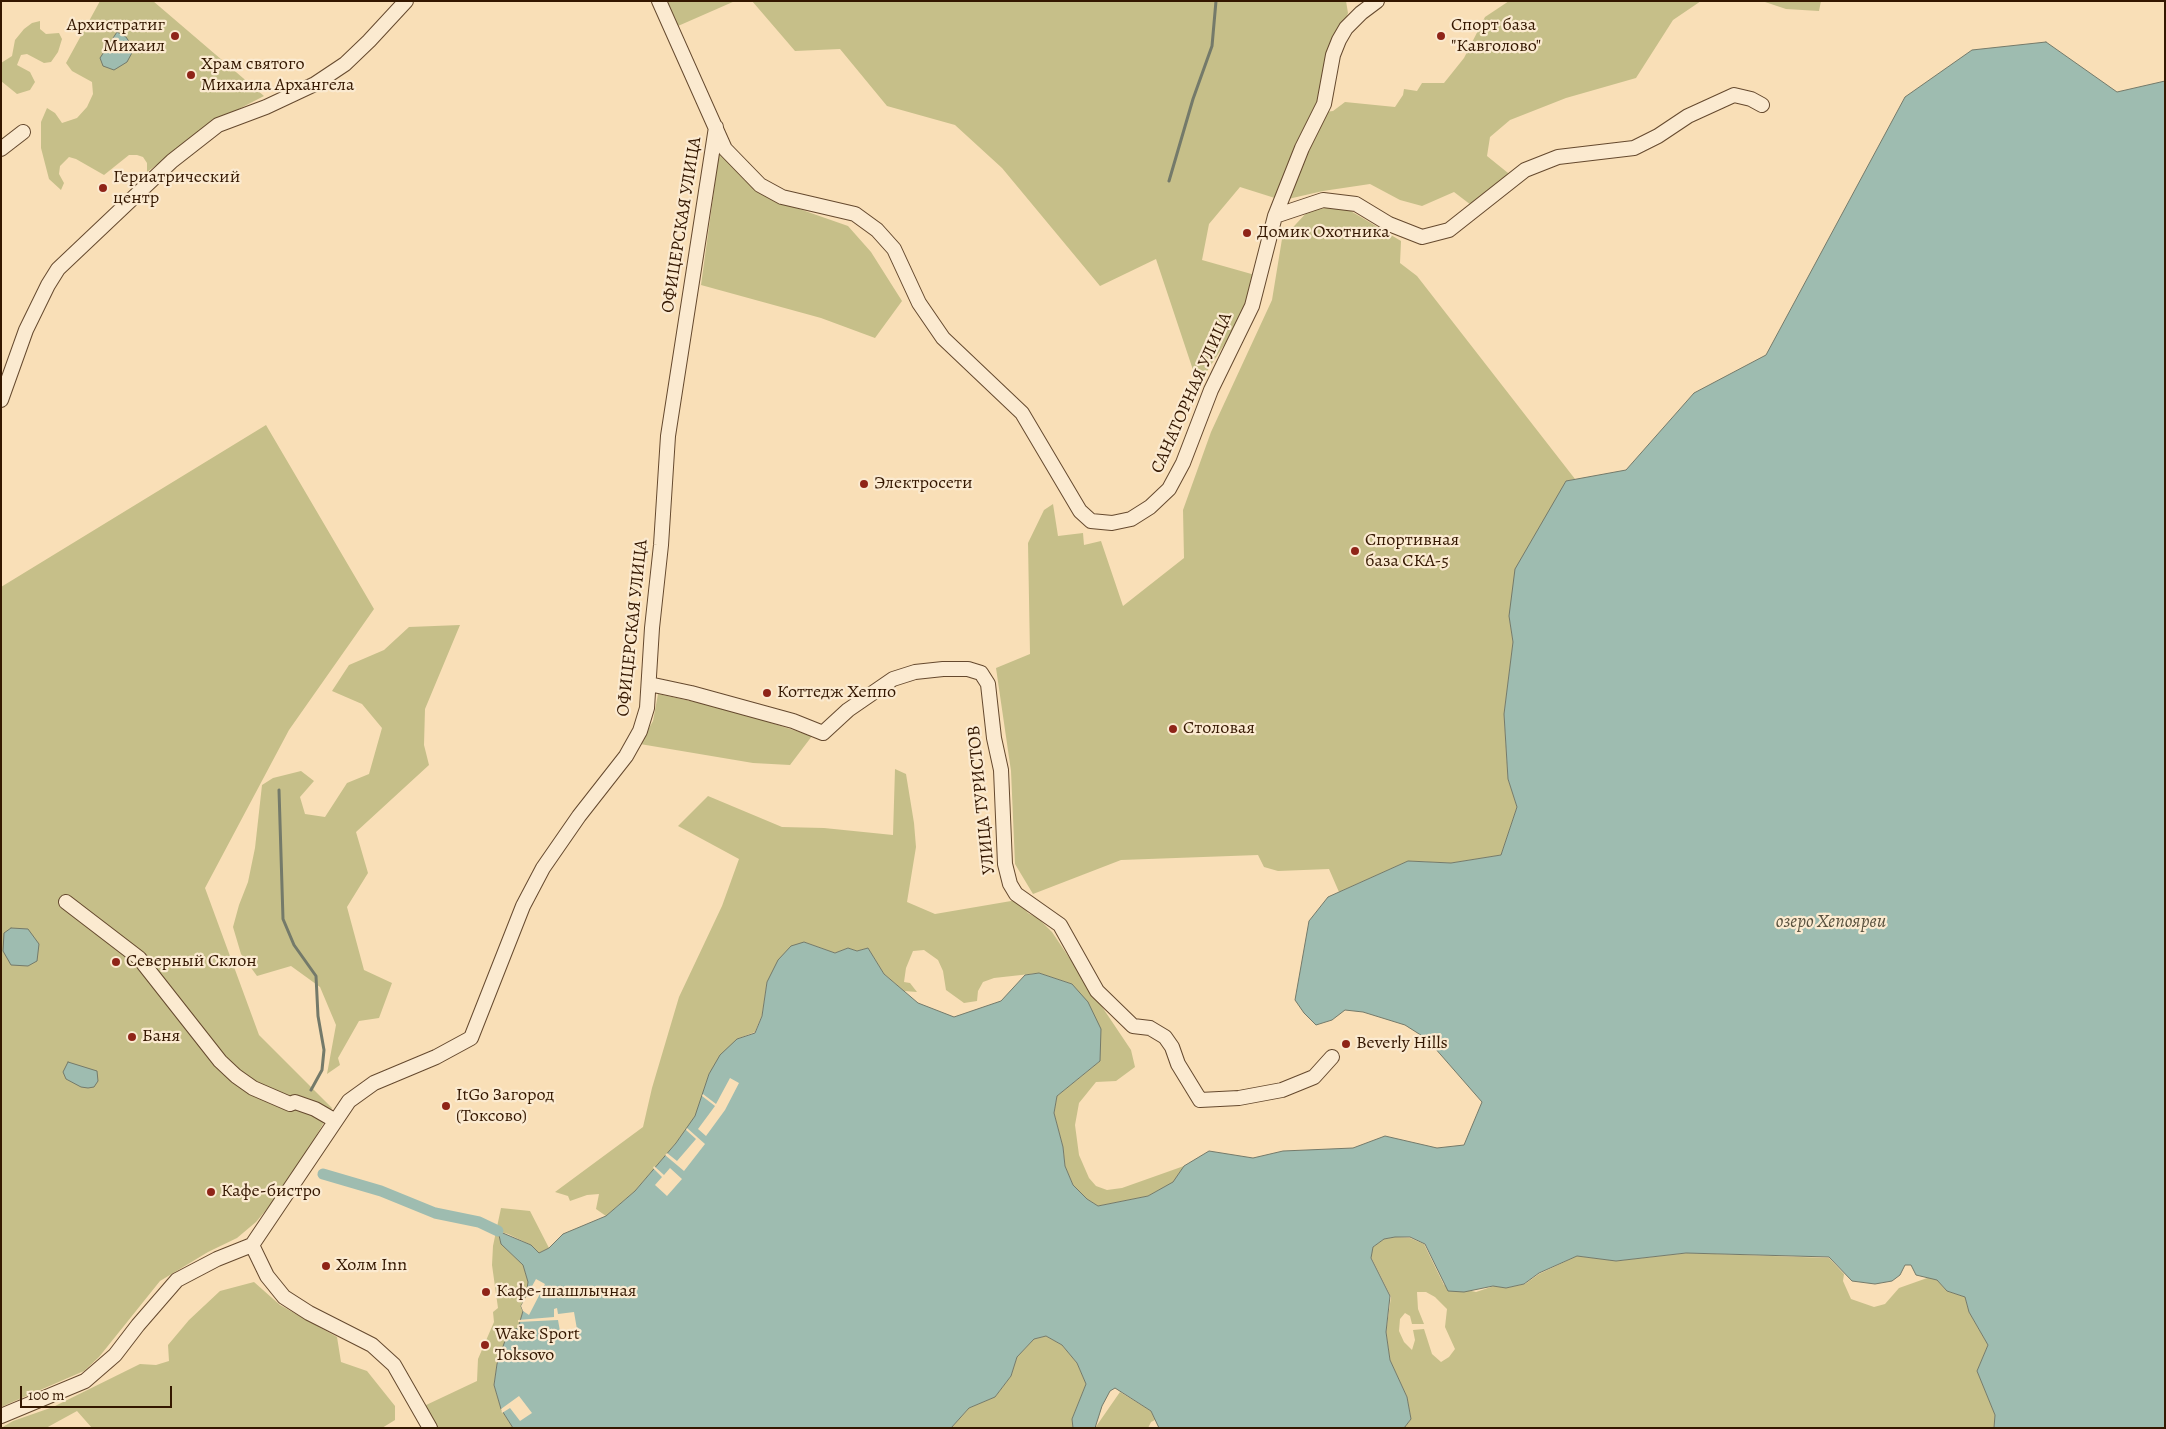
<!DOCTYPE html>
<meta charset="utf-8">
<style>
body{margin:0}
#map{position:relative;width:2166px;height:1429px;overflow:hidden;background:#f9dfb7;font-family:Alegreya,serif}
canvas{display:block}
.frame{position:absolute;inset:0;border:2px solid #341700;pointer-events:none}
.scale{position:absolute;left:20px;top:1386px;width:152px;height:22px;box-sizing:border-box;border:2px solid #341700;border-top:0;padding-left:6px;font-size:15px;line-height:18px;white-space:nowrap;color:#341700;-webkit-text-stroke:4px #fbead0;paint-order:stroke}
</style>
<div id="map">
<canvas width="2166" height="1429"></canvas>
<div class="frame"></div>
<div class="scale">100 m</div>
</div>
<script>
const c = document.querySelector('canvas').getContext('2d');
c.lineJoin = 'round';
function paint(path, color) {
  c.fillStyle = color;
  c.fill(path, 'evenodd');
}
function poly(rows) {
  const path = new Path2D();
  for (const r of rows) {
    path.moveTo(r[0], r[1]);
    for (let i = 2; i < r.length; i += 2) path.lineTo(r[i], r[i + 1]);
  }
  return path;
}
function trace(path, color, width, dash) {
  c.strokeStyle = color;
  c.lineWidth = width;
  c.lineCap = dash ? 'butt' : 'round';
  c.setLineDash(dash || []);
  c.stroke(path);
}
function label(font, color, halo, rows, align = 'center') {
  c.font = font + ' Alegreya,serif';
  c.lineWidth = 4.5;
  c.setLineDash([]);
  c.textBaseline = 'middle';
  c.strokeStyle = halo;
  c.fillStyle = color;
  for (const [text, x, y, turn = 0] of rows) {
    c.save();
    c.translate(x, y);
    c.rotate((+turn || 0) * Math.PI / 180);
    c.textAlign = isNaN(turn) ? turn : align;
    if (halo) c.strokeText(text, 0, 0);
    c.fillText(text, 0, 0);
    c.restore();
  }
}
paint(poly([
 [100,1,153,1,264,96,231,113,201,132,147,172,147,163,143,157,137,155,129,155,104,175,76,159,69,157,60,166,59,174,64,183,61,190,49,179,41,148,41,122,47,108,55,113,62,123,77,118,87,107,93,94,92,82,72,71,66,63],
 [666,1,735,1,678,26],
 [752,1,1346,1,1348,13,1327,65,1326,91,1278,199,1240,187,1209,224,1202,260,1255,275,1250,305,1198,385,1156,259,1100,286,1002,168,955,125,887,106,840,49,795,51],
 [1509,1,1701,1,1673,20,1636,78,1566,98,1510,120,1490,137,1487,156,1513,177,1475,208,1454,192,1422,206,1400,200,1370,184,1323,191,1288,199,1285,194,1325,112,1333,111,1345,102,1395,107,1403,95,1404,89,1417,91,1422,83,1444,83,1464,58,1485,17],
 [1762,1,1821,1,1819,11,1786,9],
 [40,21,40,29,46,34,59,33,62,39,58,52,51,62,44,63,27,54,21,55,17,65,30,72,35,82,30,90,17,94,1,81,1,63,12,56,15,40,24,29,32,23],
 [719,154,768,198,848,226,871,252,902,301,875,338,821,318,701,285],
 [1344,207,1401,241,1400,263,1417,276,1575,479,1566,481,1509,616,1513,642,1504,714,1508,779,1517,807,1501,855,1451,863,1408,861,1339,892,1329,869,1278,871,1264,867,1258,855,1121,860,1033,894,1015,864,1011,771,996,668,1030,654,1028,543,1044,510,1053,504,1058,536,1083,533,1084,545,1101,541,1123,606,1184,558,1183,510,1211,432,1272,300,1282,239,1310,209],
 [266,425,374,609,289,730,205,888,259,1035,332,1108,315,1138,271,1204,256,1222,237,1238,208,1252,160,1281,99,1357,84,1371,1,1407,1,587],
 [460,625,425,709,424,745,429,765,356,832,368,873,347,907,364,970,392,983,379,1018,359,1021,338,1058,340,1065,327,1074,336,1025,320,987,291,966,257,976,241,954,233,927,239,905,248,882,255,848,262,785,273,778,301,771,314,781,300,797,305,814,325,817,347,783,369,774,382,728,362,704,332,691,349,665,384,650,409,627],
 [658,694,728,709,812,736,790,765,753,763,640,744,653,721],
 [895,769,906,774,914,823,916,847,907,902,935,914,1017,900,1028,913,1039,919,1052,932,1131,1050,1135,1067,1116,1081,1096,1082,1079,1103,1075,1125,1079,1155,1089,1178,1096,1186,1107,1190,1122,1188,1184,1166,1174,1182,1148,1196,1098,1206,1087,1199,1073,1185,1065,1166,1063,1147,1054,1113,1057,1096,1100,1061,1072,984,1039,973,994,978,983,982,978,991,977,1001,964,1003,946,990,943,971,938,960,924,950,913,951,906,968,904,982,910,983,917,992,904,991,884,974,868,948,857,951,848,948,835,953,804,942,767,982,762,1015,755,1032,737,1039,709,1074,696,1116,676,1143,635,1191,606,1216,596,1209,599,1194,587,1195,570,1201,568,1196,555,1192,643,1127,652,1088,679,997,722,906,739,859,678,826,708,796,782,827,824,828,893,835],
 [501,1208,530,1211,549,1248,539,1253,531,1245,508,1234,498,1231,501,1244,523,1265,528,1282,526,1297,521,1306,523,1311,518,1328,508,1333,497,1364,494,1385,501,1409,513,1428,435,1428,424,1406,477,1381,478,1359,494,1322,493,1312,498,1308,492,1265,493,1246],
 [1395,1237,1410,1238,1424,1244,1444,1285,1476,1292,1494,1286,1506,1288,1525,1284,1539,1274,1577,1256,1617,1261,1687,1253,1829,1258,1844,1274,1843,1281,1851,1299,1874,1307,1885,1304,1899,1288,1930,1277,1937,1280,1947,1291,1965,1297,1969,1312,1988,1345,1977,1371,1995,1415,1994,1428,1404,1428,1411,1419,1407,1397,1390,1360,1386,1332,1391,1297,1371,1257,1373,1247,1384,1239],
 [1417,1292,1426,1292,1435,1297,1447,1309,1445,1327,1455,1349,1449,1357,1441,1362,1432,1354,1424,1329,1413,1330,1415,1340,1412,1350,1404,1342,1399,1331,1400,1319,1405,1313,1410,1316,1412,1324,1424,1324,1418,1309],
 [254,1282,280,1305,337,1337,341,1362,367,1371,395,1406,395,1420,382,1428,92,1428,77,1411,46,1428,1,1428,13,1421,53,1407,140,1364,156,1365,169,1361,168,1345,189,1320,220,1291],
 [1046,1336,1062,1345,1077,1363,1086,1384,1072,1419,1073,1428,951,1428,969,1408,995,1397,1011,1376,1017,1357,1034,1339],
 [1120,1392,1151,1411,1155,1420,1151,1422,1148,1428,1095,1428]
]), '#c6bf89');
const water = poly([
 [117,32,126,37,134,49,127,62,114,70,103,66,100,58,117,32],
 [2046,42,2117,92,2165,81,2165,1428,1994,1428,1995,1415,1977,1371,1988,1345,1969,1312,1965,1297,1947,1291,1937,1280,1916,1275,1911,1265,1905,1265,1900,1275,1892,1281,1875,1284,1852,1281,1829,1257,1686,1253,1616,1261,1577,1256,1539,1273,1524,1284,1506,1288,1493,1286,1464,1292,1448,1291,1425,1244,1410,1237,1395,1237,1384,1239,1373,1247,1371,1258,1390,1296,1386,1332,1390,1360,1407,1397,1411,1419,1404,1428,1159,1428,1151,1411,1115,1388,1110,1391,1102,1406,1095,1428,1073,1428,1072,1419,1086,1384,1077,1363,1062,1345,1046,1336,1034,1339,1017,1357,1011,1376,995,1397,969,1408,951,1428,513,1428,501,1409,494,1385,497,1364,508,1332,518,1328,523,1311,521,1306,526,1297,528,1282,523,1265,501,1244,498,1231,531,1245,539,1253,549,1248,563,1234,606,1216,635,1191,676,1143,695,1116,709,1074,720,1055,737,1039,755,1033,762,1016,767,982,778,960,791,946,804,942,835,953,848,948,857,951,868,948,884,974,918,1003,954,1017,1001,1001,1025,975,1039,973,1072,984,1088,1002,1101,1029,1100,1061,1057,1096,1054,1113,1063,1147,1065,1166,1073,1185,1087,1199,1098,1206,1148,1196,1173,1182,1184,1166,1209,1151,1253,1158,1283,1151,1353,1148,1385,1136,1437,1148,1464,1145,1482,1102,1427,1039,1405,1025,1363,1012,1345,1010,1332,1020,1316,1025,1304,1013,1295,1000,1309,921,1328,897,1408,861,1451,863,1501,855,1517,807,1508,779,1504,714,1513,642,1509,616,1515,569,1566,481,1626,470,1694,393,1766,355,1905,97,1972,50,2046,42],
 [11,928,28,929,39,944,37,961,28,966,11,965,3,951,4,933,11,928],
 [68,1062,97,1071,98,1081,94,1087,88,1088,81,1087,66,1079,63,1072,68,1062]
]);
paint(water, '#9ebcb0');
trace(water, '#747a6a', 1);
paint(poly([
 [730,1078,739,1083,725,1110,706,1136,698,1129,715,1106,702,1096,703,1094,716,1104],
 [687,1128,705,1144,684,1171,665,1155,667,1153,677,1161,696,1139,686,1130],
 [654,1166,664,1175,670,1168,682,1179,667,1196,655,1185,662,1177,653,1168],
 [536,1279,545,1284,529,1315,523,1311,521,1306],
 [557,1308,558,1314,574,1312,578,1335,561,1337,558,1320,518,1322,518,1320,554,1317,554,1309],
 [519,1396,532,1413,520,1421,510,1408,502,1413,501,1409]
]), '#f9dfb7');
trace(poly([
 [1169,181,1193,99,1212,46,1216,1],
 [279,790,283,919,294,945,316,976,318,1016,324,1050,322,1070,311,1090]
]), '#747a6a', 3);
trace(poly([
 [323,1174,381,1191,435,1213,479,1222,498,1231]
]), '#9ebcb0', 11);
const minor = poly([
 [659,1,725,149,760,185,782,197,855,214,877,230,894,249,919,303,943,338,1022,413,1080,511,1091,521,1112,523,1131,519,1150,507,1169,489,1183,463,1211,390,1252,306,1275,216,1302,148,1324,104,1333,55,1339,40,1346,28,1361,13,1377,1],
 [1,149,23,132],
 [1275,216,1323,200,1356,204,1389,224,1422,237,1449,230,1525,170,1558,157,1634,148,1658,136,1688,116,1734,95,1751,99,1762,105],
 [1,400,26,330,48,285,58,269,172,161,218,125,266,107,315,84,345,64,369,41,406,1],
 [649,684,691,693,793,721,823,733,848,710,893,679,915,672,943,669,968,669,981,673,988,684,994,738,1001,770,1005,864,1010,884,1016,894,1060,925,1097,991,1133,1026,1150,1028,1165,1037,1172,1047,1178,1064,1200,1100,1239,1098,1282,1090,1314,1077,1332,1057],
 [66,902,139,958,220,1061,236,1076,253,1088,290,1104,295,1102,315,1109,334,1120],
 [252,1245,267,1276,284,1297,309,1313,372,1345,394,1365,430,1428],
 [1,1416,85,1381,115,1355,138,1325,177,1280,217,1259,252,1245,349,1101,374,1083,436,1057,471,1038,523,906,543,868,579,816,626,756,640,731,647,708,652,628,661,545,668,436,716,127]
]);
trace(minor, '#65492e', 16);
trace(minor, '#fbead0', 14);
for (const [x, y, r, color] of [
 [175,36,5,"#8f2418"],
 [1441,36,5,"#8f2418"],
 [191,75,5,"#8f2418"],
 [103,188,5,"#8f2418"],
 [1247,233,5,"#8f2418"],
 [864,484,5,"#8f2418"],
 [1355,551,5,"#8f2418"],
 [767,693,5,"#8f2418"],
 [1173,729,5,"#8f2418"],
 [116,962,5,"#8f2418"],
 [132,1037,5,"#8f2418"],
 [1346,1044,5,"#8f2418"],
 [446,1106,5,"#8f2418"],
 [211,1192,5,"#8f2418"],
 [326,1266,5,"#8f2418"],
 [486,1292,5,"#8f2418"],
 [485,1345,5,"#8f2418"]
]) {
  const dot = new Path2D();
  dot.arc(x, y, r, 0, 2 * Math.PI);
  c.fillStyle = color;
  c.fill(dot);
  trace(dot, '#fbead0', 2);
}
label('18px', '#341700', '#fbead0', [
 ["Архистратиг",165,26,"right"],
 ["Михаил",165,47,"right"],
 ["Спорт база",1451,26],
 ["\"Кавголово\"",1451,47],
 ["Храм святого",201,65],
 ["Михаила Архангела",201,86],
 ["Гериатрический",113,178],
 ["центр",113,199],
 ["Домик Охотника",1257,233],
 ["Электросети",874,484],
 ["Спортивная",1365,541],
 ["база СКА-5",1365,562],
 ["Коттедж Хеппо",777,693],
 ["Столовая",1183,729],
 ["Северный Склон",126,962],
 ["Баня",142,1037],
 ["Beverly Hills",1356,1044],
 ["ItGo Загород",456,1096],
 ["(Токсово)",456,1117],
 ["Кафе-бистро",221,1192],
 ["Холм Inn",336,1266],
 ["Кафе-шашлычная",496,1292],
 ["Wake Sport",495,1335],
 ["Toksovo",495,1356]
], 'left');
label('18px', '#341700', '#fbead0', [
 ["ОФИЦЕРСКАЯ УЛИЦА",682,225,-81],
 ["САНАТОРНАЯ УЛИЦА",1192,393,-66],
 ["ОФИЦЕРСКАЯ УЛИЦА",633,628,-84],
 ["УЛИЦА ТУРИСТОВ",982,800,-96]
]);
label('italic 19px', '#59513e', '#fbead0', [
 ["озеро Хепоярви",1831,922]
]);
</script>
